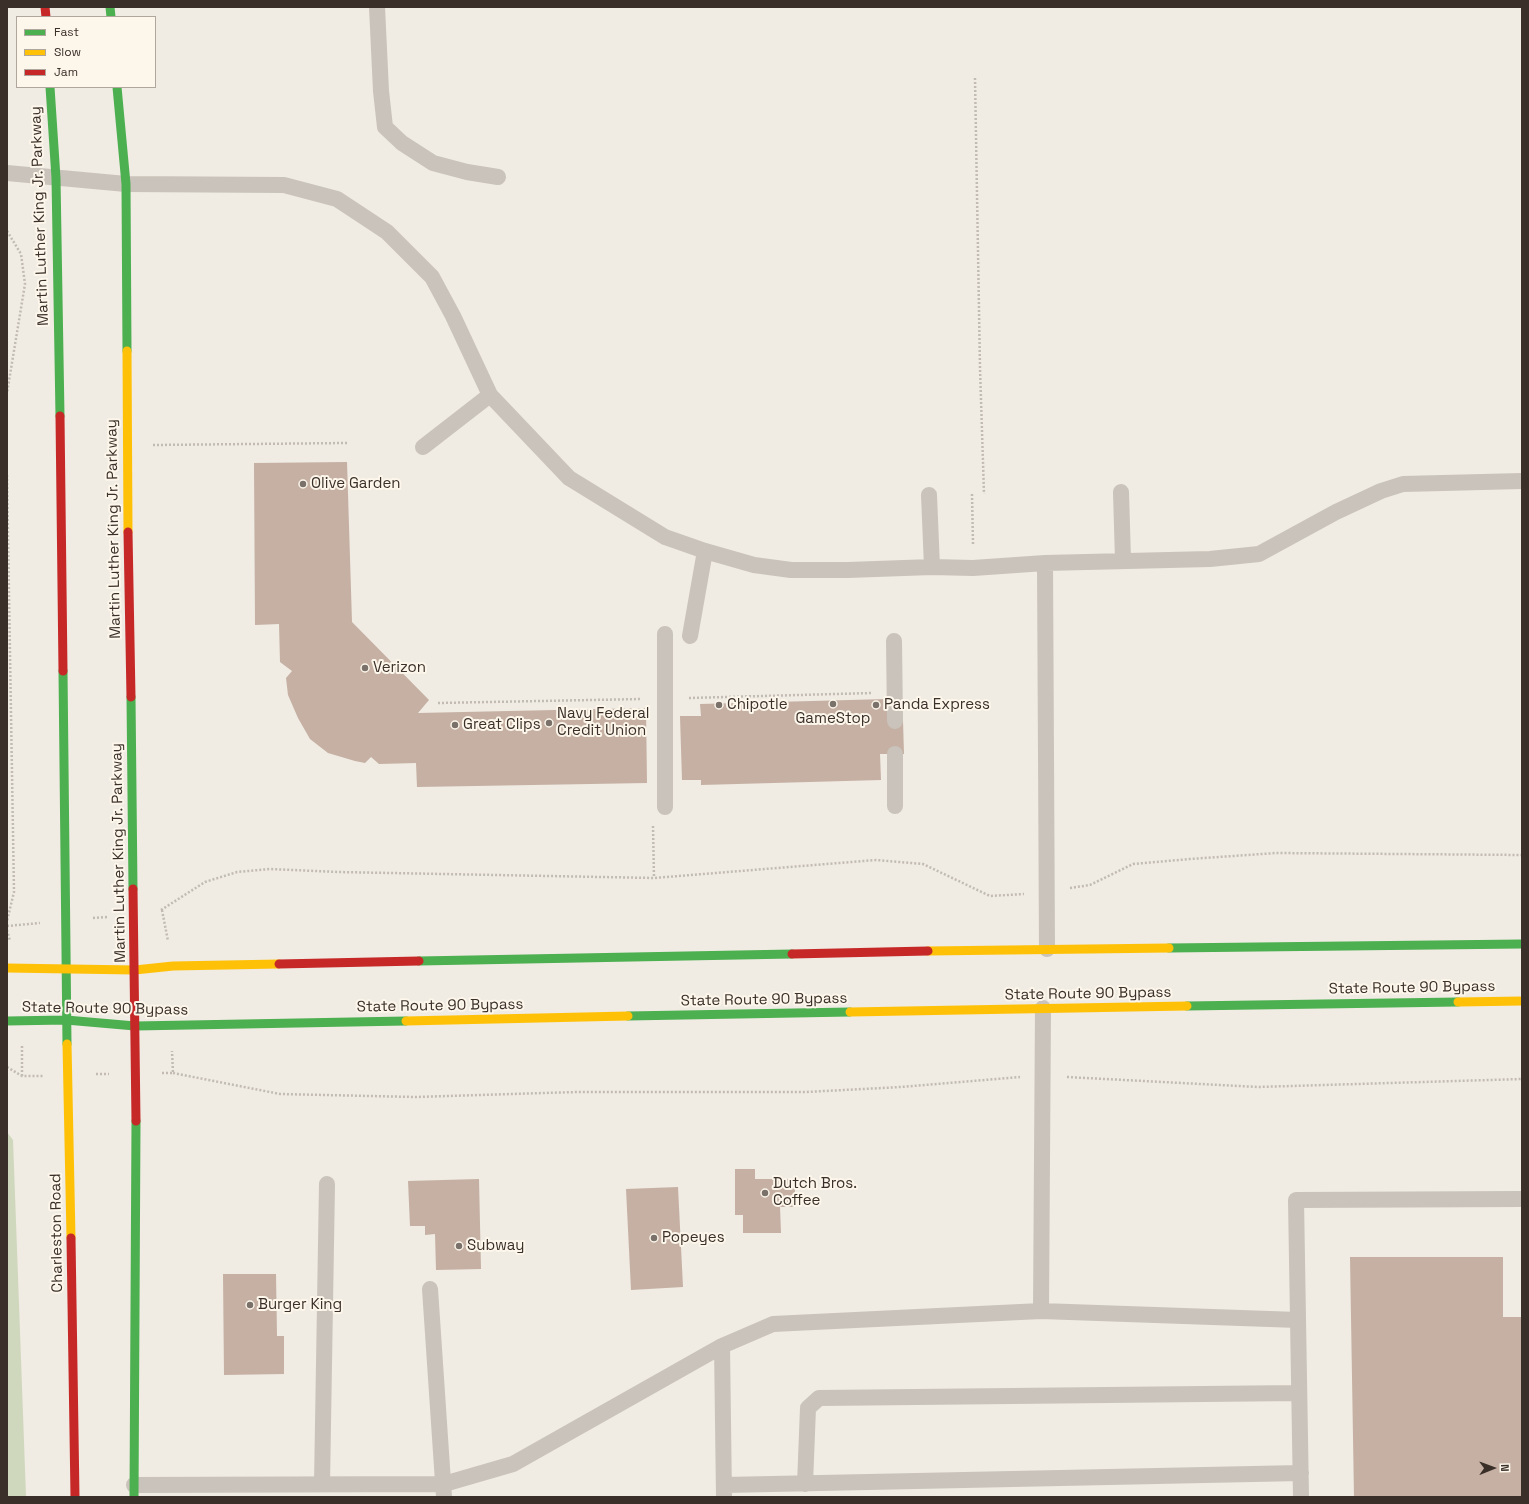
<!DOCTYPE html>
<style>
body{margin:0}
#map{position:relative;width:1529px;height:1504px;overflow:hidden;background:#f0ebe3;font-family:"Space Grotesk",sans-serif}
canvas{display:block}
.frame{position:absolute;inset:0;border:8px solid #3b3029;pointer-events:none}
.legend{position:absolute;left:16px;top:16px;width:140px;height:72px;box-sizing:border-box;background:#fcf6eb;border:1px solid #afa79d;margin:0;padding:5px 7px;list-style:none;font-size:12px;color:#3b3029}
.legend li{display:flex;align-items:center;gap:8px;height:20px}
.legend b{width:20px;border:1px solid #afa79d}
.north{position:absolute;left:1473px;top:1448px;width:40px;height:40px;-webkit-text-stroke:3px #fcf6eb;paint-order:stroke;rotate:89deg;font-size:11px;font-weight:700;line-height:16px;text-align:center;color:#3b3029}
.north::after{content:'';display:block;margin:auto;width:14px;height:18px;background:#3b3029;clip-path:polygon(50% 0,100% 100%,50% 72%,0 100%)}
</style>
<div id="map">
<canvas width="1529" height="1504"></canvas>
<div class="frame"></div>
<ul class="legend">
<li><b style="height:5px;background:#4caf50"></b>Fast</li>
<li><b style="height:5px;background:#ffc107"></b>Slow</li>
<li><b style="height:5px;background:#c62828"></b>Jam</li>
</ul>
<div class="north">N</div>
</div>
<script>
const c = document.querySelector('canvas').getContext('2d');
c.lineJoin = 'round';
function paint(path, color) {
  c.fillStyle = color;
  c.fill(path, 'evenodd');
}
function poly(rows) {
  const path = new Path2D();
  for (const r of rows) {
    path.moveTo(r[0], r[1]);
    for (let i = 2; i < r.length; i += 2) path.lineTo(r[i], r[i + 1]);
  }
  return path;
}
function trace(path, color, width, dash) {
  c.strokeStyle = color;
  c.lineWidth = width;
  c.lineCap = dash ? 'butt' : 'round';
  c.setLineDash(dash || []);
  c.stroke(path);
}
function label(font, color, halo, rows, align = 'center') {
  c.font = font + ' "Space Grotesk",sans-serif';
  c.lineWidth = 4;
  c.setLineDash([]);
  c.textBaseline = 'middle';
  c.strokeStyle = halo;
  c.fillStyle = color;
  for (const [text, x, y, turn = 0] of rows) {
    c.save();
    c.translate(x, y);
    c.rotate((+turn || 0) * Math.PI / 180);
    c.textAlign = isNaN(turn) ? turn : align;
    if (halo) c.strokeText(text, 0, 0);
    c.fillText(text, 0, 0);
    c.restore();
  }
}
paint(poly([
 [7,1132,13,1140,26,1497,7,1497]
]), '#cfd7bc');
paint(poly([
 [347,462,352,622,429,700,418,713,646,708,647,783,417,787,416,763,379,764,371,757,365,763,355,761,328,753,310,739,298,718,288,695,286,678,292,671,280,662,279,624,255,625,254,463],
 [887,699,887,721,903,721,904,754,880,754,881,780,701,785,701,780,682,780,680,716,701,716,700,704],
 [735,1169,755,1169,755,1179,795,1179,795,1207,780,1207,781,1233,743,1233,743,1215,735,1215],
 [479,1179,481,1269,436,1270,435,1234,425,1235,425,1226,410,1226,408,1181],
 [678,1187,683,1287,631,1290,626,1189],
 [1350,1257,1503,1257,1503,1317,1522,1317,1522,1497,1354,1497],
 [223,1274,276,1274,277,1336,284,1336,284,1374,224,1375]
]), '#c5b0a3');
trace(poly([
 [975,78,980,368,984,494],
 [7,231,21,254,25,284,7,393],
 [153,445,347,443],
 [7,475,14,892,7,921],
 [972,494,973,544],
 [689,698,872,693],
 [438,703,642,699],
 [653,826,654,878],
 [1070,888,1090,885,1133,864,1190,859,1276,853,1522,855],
 [161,910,205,882,237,872,270,869,338,872,654,878,876,860,923,864,990,896,1024,894],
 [162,910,168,941],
 [93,918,108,917],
 [7,926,40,923],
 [7,930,10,941],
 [7,1067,22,1076,43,1076],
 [162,1073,173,1073,172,1051],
 [173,1073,280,1094,415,1097,577,1092,806,1092,901,1087,1020,1077],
 [96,1074,109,1074],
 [22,1076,22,1046],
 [1067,1077,1258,1087,1522,1079]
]), '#c1bbb4', 2.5, [2, 2]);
trace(poly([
 [377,7,381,91,385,127,402,143,433,163,467,172,498,177],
 [7,173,126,184,284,185,337,199,387,232,432,277,453,316,490,395,569,478,665,537,705,551,754,565,791,570,848,570,932,567,973,568,1045,563,1210,559,1259,554,1336,512,1381,491,1403,484,1522,481],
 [423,447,490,395],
 [1121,492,1123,560],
 [929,495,932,567],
 [1045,563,1047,949],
 [665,634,665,807],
 [690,636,705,551],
 [894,641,895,721],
 [895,754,895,806],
 [430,1289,444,1497],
 [1041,1311,1043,1008],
 [722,1346,724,1497],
 [322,1484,327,1184],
 [805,1484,808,1408,819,1398,1299,1393],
 [134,1485,444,1484,513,1464,722,1346,773,1324,1041,1311,1298,1320],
 [724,1485,1301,1473],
 [1301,1497,1296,1200,1522,1199]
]), '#c9c3bb', 16);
trace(poly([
 [110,7,111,17],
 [50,87,56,178,60,416],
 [117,87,126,184,127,351],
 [63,671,67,1044],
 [131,697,133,889],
 [1169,948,1522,944],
 [419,961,792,954],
 [1187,1006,1458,1002],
 [628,1016,850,1012],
 [7,1021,66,1020,135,1026,406,1021],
 [134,1497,136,1121]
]), '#4caf50', 9);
trace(poly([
 [127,351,128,532],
 [928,951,1169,948],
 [7,968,135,970,173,966,279,964],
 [1458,1002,1522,1001],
 [850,1012,1187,1006],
 [406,1021,628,1016],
 [67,1044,71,1238]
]), '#ffc107', 9);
trace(poly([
 [45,7,46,17],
 [60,416,63,671],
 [128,532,131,697],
 [133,889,136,1121],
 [792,954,928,951],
 [279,964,419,961],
 [71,1238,75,1497]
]), '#c62828', 9);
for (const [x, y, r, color] of [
 [303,484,4,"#7a716a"],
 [365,668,4,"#7a716a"],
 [833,704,4,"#7a716a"],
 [719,705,4,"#7a716a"],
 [876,705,4,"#7a716a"],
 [549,723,4,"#7a716a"],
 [455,725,4,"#7a716a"],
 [765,1193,4,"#7a716a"],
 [654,1238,4,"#7a716a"],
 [459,1246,4,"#7a716a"],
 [250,1305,4,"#7a716a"]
]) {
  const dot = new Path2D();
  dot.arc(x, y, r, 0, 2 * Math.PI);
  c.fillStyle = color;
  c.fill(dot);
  trace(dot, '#fcf6eb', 1.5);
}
label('15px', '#3b3029', '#fcf6eb', [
 ["Martin Luther King Jr. Parkway",40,216,-92],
 ["Martin Luther King Jr. Parkway",114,529,-91],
 ["Martin Luther King Jr. Parkway",119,853,-91],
 ["State Route 90 Bypass",1412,988,-1],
 ["State Route 90 Bypass",1088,994,-1],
 ["State Route 90 Bypass",764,1000,-1],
 ["State Route 90 Bypass",440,1006,-1],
 ["State Route 90 Bypass",105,1009,1],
 ["Charleston Road",57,1233,-91]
]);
label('15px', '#3b3029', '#fcf6eb', [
 ["Olive Garden",311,484],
 ["Verizon",373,668],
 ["Chipotle",727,705],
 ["Panda Express",884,705],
 ["Navy Federal",557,714],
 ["Credit Union",557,731],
 ["GameStop",833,719,"center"],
 ["Great Clips",463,725],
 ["Dutch Bros.",773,1184],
 ["Coffee",773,1201],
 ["Popeyes",662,1238],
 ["Subway",467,1246],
 ["Burger King",258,1305]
], 'left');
</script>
